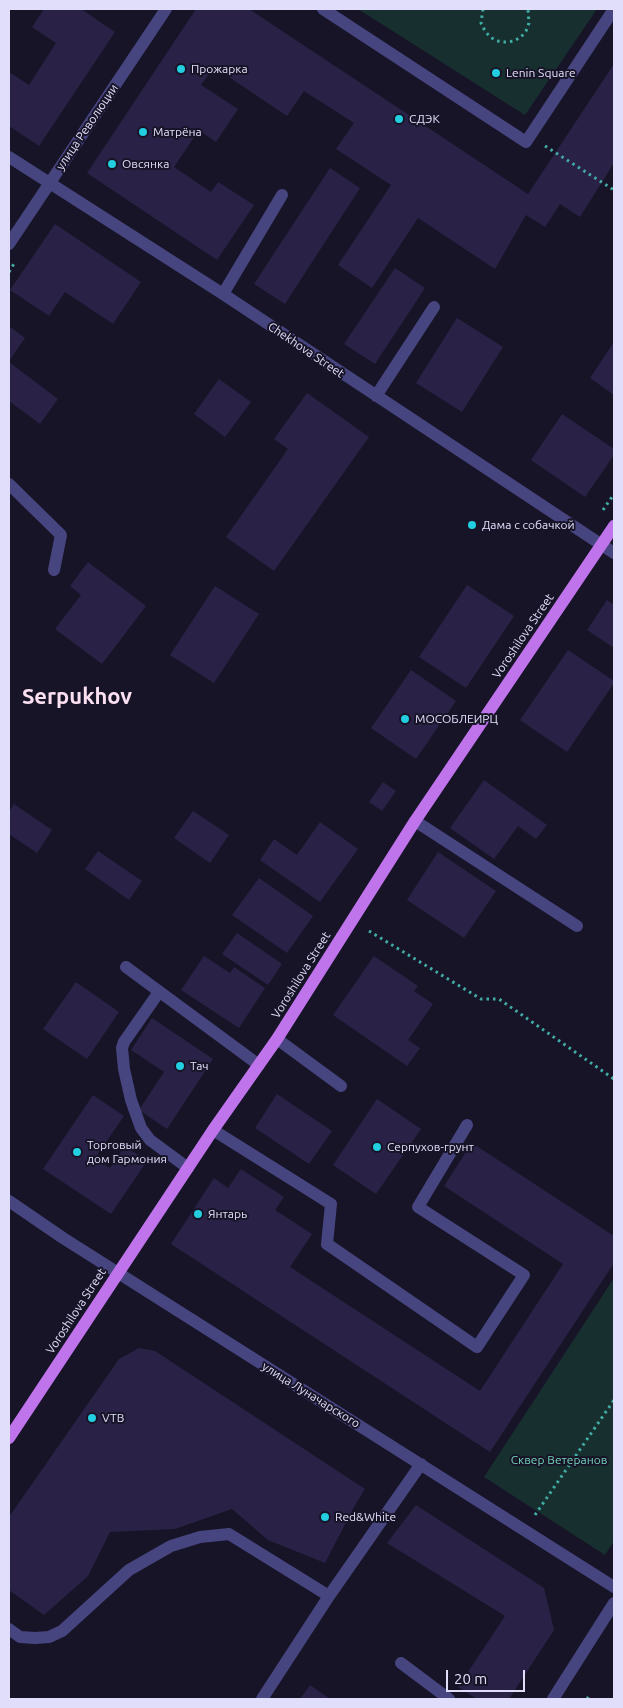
<!DOCTYPE html>
<meta charset="utf-8">
<style>
body{margin:0}
#map{position:relative;width:623px;height:1708px;overflow:hidden;background:#171427;font-family:Ubuntu,sans-serif}
canvas{display:block}
.frame{position:absolute;inset:0;border:10px solid #e1defb;pointer-events:none}
.scale{position:absolute;left:446px;top:1670px;width:79px;height:22px;box-sizing:border-box;border:2px solid #e1defb;border-top:0;padding-left:6px;font-size:15px;line-height:18px;white-space:nowrap;color:#e1defb;-webkit-text-stroke:4px #171427;paint-order:stroke}
</style>
<div id="map">
<canvas width="623" height="1708"></canvas>
<div class="frame"></div>
<div class="scale">20 m</div>
</div>
<script>
const c = document.querySelector('canvas').getContext('2d');
c.lineJoin = 'round';
function paint(path, color) {
  c.fillStyle = color;
  c.fill(path, 'evenodd');
}
function poly(rows) {
  const path = new Path2D();
  for (const r of rows) {
    path.moveTo(r[0], r[1]);
    for (let i = 2; i < r.length; i += 2) path.lineTo(r[i], r[i + 1]);
  }
  return path;
}
function trace(path, color, width, dash) {
  c.strokeStyle = color;
  c.lineWidth = width;
  c.lineCap = dash ? 'butt' : 'round';
  c.setLineDash(dash || []);
  c.stroke(path);
}
function label(font, color, halo, rows, align = 'center') {
  c.font = font + ' Ubuntu,sans-serif';
  c.lineWidth = 4;
  c.setLineDash([]);
  c.textBaseline = 'middle';
  c.strokeStyle = halo;
  c.fillStyle = color;
  for (const [text, x, y, turn = 0] of rows) {
    c.save();
    c.translate(x, y);
    c.rotate((+turn || 0) * Math.PI / 180);
    c.textAlign = isNaN(turn) ? turn : align;
    if (halo) c.strokeText(text, 0, 0);
    c.fillText(text, 0, 0);
    c.restore();
  }
}
paint(poly([
 [358,9,597,9,525,115],
 [614,1278,614,1541,605,1555,484,1477]
]), '#17302f');
paint(poly([
 [44,9,81,9,115,32,39,146,9,126,9,72,29,85,56,43,32,27],
 [196,9,249,9,528,194,614,64,614,163,580,217,560,204,545,227,526,215,495,269,418,218,372,288,338,265,391,185,336,149,354,123,304,91,287,116,214,67,201,85,238,109,216,142,199,130,174,167,211,192,218,182,254,205,217,260,87,173],
 [330,168,360,188,285,304,254,284],
 [55,224,141,282,113,324,65,292,49,316,10,290],
 [395,268,425,288,375,364,344,344],
 [457,318,503,347,462,412,416,383],
 [9,326,25,338,9,361],
 [614,342,614,395,590,378],
 [9,362,58,399,40,424,9,401],
 [219,379,251,402,225,437,194,414],
 [307,393,369,437,274,571,226,537,288,449,274,439],
 [562,414,614,449,614,455,585,497,531,460],
 [88,562,146,606,102,664,55,629,81,595,70,586],
 [467,585,514,616,466,688,419,657],
 [215,586,259,614,214,683,170,655],
 [607,600,614,605,614,648,587,630],
 [568,650,614,681,614,683,567,752,520,720],
 [411,670,456,701,416,759,371,728],
 [484,780,547,825,536,839,518,826,494,859,450,828],
 [383,782,396,791,382,811,369,802],
 [14,804,52,830,37,853,9,834,9,812],
 [193,811,229,835,210,863,174,838],
 [320,822,358,849,320,902,260,860,274,839,297,855],
 [98,851,142,881,129,900,85,869],
 [438,852,496,891,464,938,407,900],
 [259,878,313,916,287,953,232,915],
 [237,933,282,964,268,985,222,954],
 [204,956,230,973,234,967,265,988,239,1028,181,990],
 [374,956,418,986,414,991,433,1004,408,1040,420,1048,407,1066,333,1015],
 [76,982,119,1012,87,1059,43,1029],
 [152,1018,213,1059,167,1129,139,1110,164,1072,131,1050],
 [277,1094,332,1131,309,1164,255,1128],
 [93,1095,124,1116,95,1158,110,1168,125,1146,147,1161,111,1214,43,1169],
 [377,1099,421,1129,376,1194,333,1165],
 [472,1143,614,1236,614,1263,490,1452,171,1244,214,1178,228,1188,241,1169,284,1197,275,1210,312,1234,290,1267,480,1391,563,1264,444,1186],
 [139,1348,155,1351,365,1489,354,1507,325,1563,268,1540,232,1509,175,1529,110,1532,88,1576,44,1615,9,1590,9,1517,119,1359],
 [416,1505,544,1588,554,1630,509,1699,477,1699,458,1687,505,1616,387,1543],
 [310,1685,330,1699,300,1699]
]), '#292246');
trace(poly([
 [483,9,481,23,485,31,490,37,497,41,505,42,514,41,521,37,526,31,529,23,528,9],
 [545,146,614,190],
 [9,272,15,262],
 [603,510,614,494],
 [369,931,481,999,499,999,614,1079],
 [535,1515,614,1400],
 [587,1699,589,1696,590,1699]
]), '#41aca5', 3, [2.5, 4]);
trace(poly([
 [323,9,526,142,614,9],
 [9,157,223,294,614,553],
 [9,244,166,9],
 [223,294,282,195],
 [376,396,434,307],
 [9,484,61,535,54,570],
 [415,821,577,926],
 [126,967,259,1065],
 [159,992,124,1042,122,1048,124,1069,131,1100,141,1128,150,1140,188,1168],
 [277,1039,341,1086],
 [213,1130,331,1204,327,1244,477,1347,524,1275,418,1207,467,1125],
 [9,1201,63,1238,614,1587],
 [9,1629,20,1637,35,1638,49,1637,62,1631,129,1570,171,1546,200,1537,229,1534,329,1596],
 [401,1663,449,1699],
 [262,1699,329,1596,421,1464],
 [553,1699,614,1603]
]), '#474580', 12);
trace(poly([
 [9,1438,213,1130,277,1039,415,821,614,526]
]), '#bf74ec', 12);
for (const [x, y, r, color] of [
 [181,69,5,"#24cee1"],
 [496,73,5,"#24cee1"],
 [399,119,5,"#24cee1"],
 [143,132,5,"#24cee1"],
 [112,164,5,"#24cee1"],
 [472,525,5,"#24cee1"],
 [405,719,5,"#24cee1"],
 [180,1066,5,"#24cee1"],
 [377,1147,5,"#24cee1"],
 [77,1152,5,"#24cee1"],
 [198,1214,5,"#24cee1"],
 [92,1418,5,"#24cee1"],
 [325,1517,5,"#24cee1"]
]) {
  const dot = new Path2D();
  dot.arc(x, y, r, 0, 2 * Math.PI);
  c.fillStyle = color;
  c.fill(dot);
  trace(dot, '#171427', 2);
}
label('12px', '#e1defb', '#171427', [
 ["Прожарка",191,69],
 ["Lenin Square",506,73],
 ["СДЭК",409,119],
 ["Матрёнa",153,132],
 ["Овсянка",122,164],
 ["Дама с собачкой",482,525],
 ["МОСОБЛЕИРЦ",415,719],
 ["Тач",190,1066],
 ["Торговый",87,1145],
 ["дом Гармония",87,1159],
 ["Серпухов-грунт",387,1147],
 ["Янтарь",208,1214],
 ["VTB",102,1418],
 ["Red&White",335,1517]
], 'left');
label('12px', '#e1defb', '#171427', [
 ["улица Революции",87,127,-56],
 ["Chekhova Street",306,350,34],
 ["Voroshilova Street",523,636,-56],
 ["Voroshilova Street",301,975,-58],
 ["Voroshilova Street",76,1311,-57],
 ["улица Луначарского",311,1395,32]
]);
label('12px', '#73d2ba', '#171427', [
 ["Сквер Ветеранов",559,1460]
]);
label('bold 22px', '#fbe0f1', '#171427', [
 ["Serpukhov",77,697]
]);
</script>
